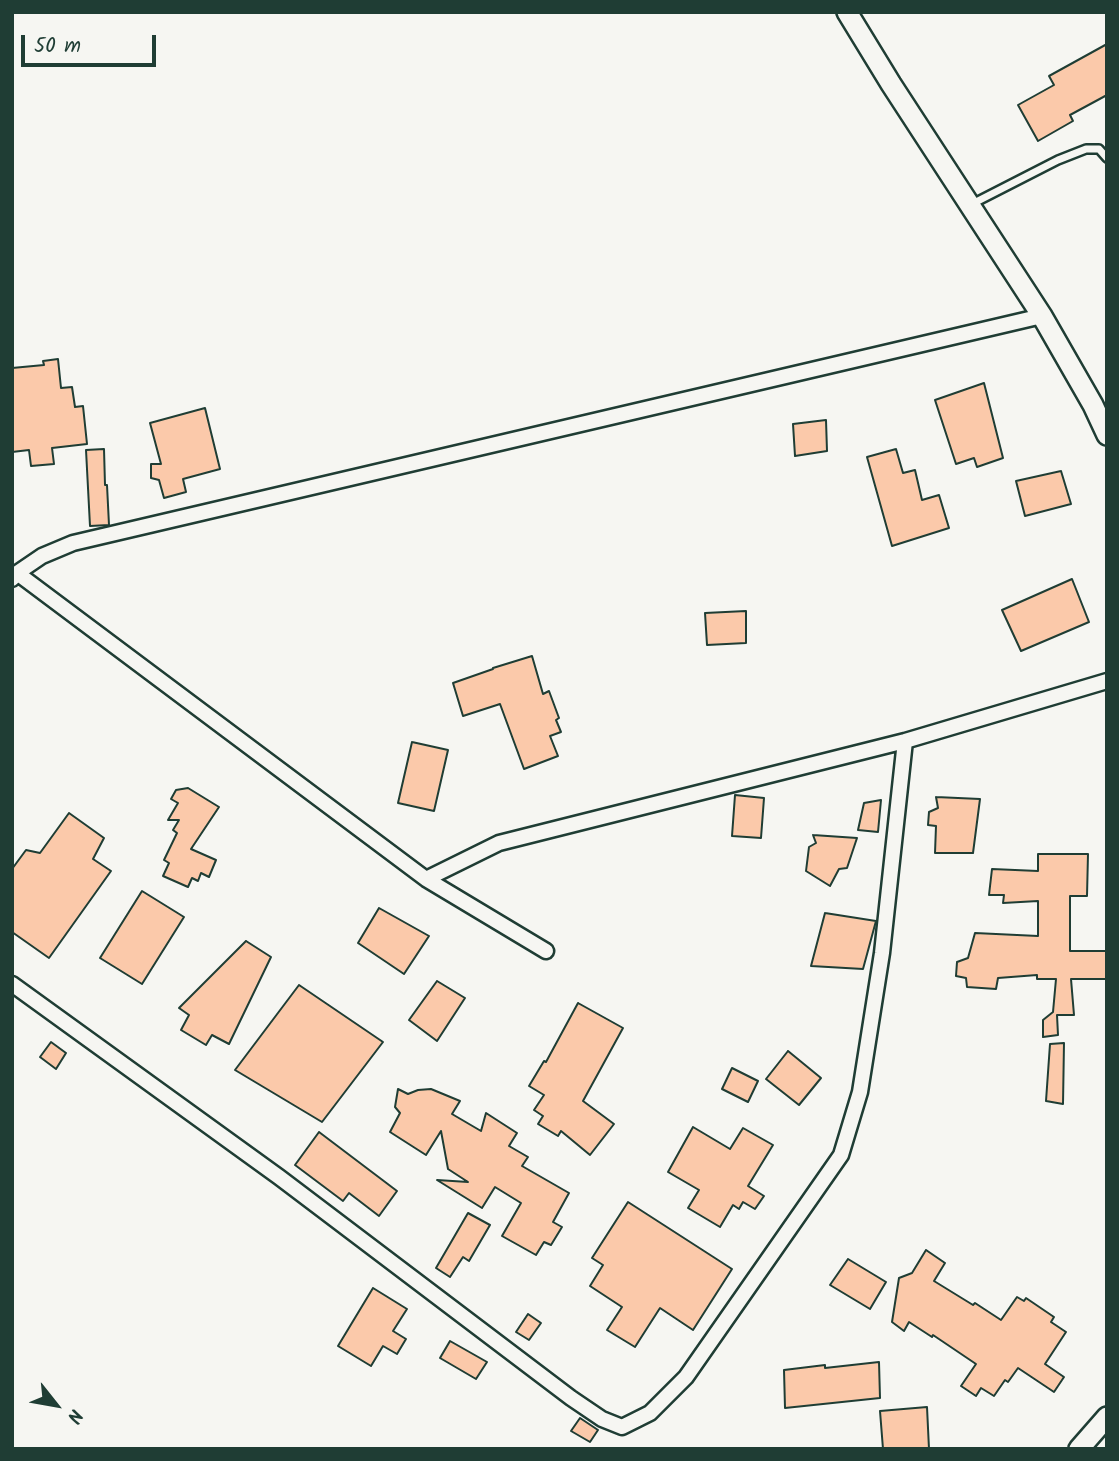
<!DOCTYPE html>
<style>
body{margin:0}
#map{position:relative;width:1119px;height:1461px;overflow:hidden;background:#f6f6f2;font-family:Kalam,sans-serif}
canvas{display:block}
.frame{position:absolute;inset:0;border:14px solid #1f3d34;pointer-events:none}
.north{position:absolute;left:21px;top:1370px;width:70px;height:70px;-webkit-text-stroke:5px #f6f6f2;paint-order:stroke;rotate:121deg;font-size:19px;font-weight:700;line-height:28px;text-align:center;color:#1f3d34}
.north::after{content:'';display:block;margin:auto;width:24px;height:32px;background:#1f3d34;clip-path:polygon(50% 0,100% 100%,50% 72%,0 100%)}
.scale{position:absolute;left:21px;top:35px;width:135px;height:32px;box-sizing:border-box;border:4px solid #1f3d34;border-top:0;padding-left:9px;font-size:21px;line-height:24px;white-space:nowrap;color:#1f3d34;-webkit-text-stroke:5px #f6f6f2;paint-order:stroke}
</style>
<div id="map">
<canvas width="1119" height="1461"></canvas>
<div class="frame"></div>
<div class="north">N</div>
<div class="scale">50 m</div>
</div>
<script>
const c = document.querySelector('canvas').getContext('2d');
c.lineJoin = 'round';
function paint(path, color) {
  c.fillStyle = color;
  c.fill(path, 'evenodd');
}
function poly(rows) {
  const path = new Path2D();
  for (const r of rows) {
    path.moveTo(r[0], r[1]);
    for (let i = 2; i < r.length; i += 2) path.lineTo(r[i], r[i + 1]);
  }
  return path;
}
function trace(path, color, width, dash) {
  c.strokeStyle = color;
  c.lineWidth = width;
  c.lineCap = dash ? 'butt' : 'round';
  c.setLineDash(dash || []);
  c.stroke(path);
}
const building = poly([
 [1107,44,1107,95,1070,115,1073,121,1038,141,1018,105,1054,85,1049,76,1107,44],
 [58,359,61,388,72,387,75,407,83,406,87,444,52,448,54,464,31,466,29,450,12,452,12,368,44,365,43,361,58,359],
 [984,383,1003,458,977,467,974,458,956,464,935,400,984,383],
 [205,408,220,469,183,479,186,492,164,498,159,480,151,478,151,464,161,464,150,423,205,408],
 [826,420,827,451,795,456,793,424,826,420],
 [104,449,105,485,107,485,109,525,90,526,86,450,104,449],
 [896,449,903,473,915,470,922,500,939,495,949,528,892,546,867,457,896,449],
 [1061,471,1071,504,1025,516,1016,481,1061,471],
 [1072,579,1089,622,1021,651,1002,610,1072,579],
 [746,611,746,643,707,645,705,613,746,611],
 [532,656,543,694,549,691,559,718,556,720,561,732,550,736,558,756,524,769,500,704,463,716,453,683,493,669,493,668,532,656],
 [412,742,448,750,434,811,398,803,412,742],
 [188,788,219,807,191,849,216,860,209,877,201,873,198,881,192,878,188,887,163,876,169,863,164,860,177,833,173,830,179,820,168,820,178,803,171,799,176,790,188,788],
 [735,795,764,798,761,838,732,836,735,795],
 [936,797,980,799,973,853,935,853,936,826,928,825,929,812,938,808,936,797],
 [881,800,878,832,858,830,864,803,881,800],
 [69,813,104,838,93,859,111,871,49,958,12,932,12,869,26,850,40,853,69,813],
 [813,835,857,838,847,868,839,869,830,886,806,871,809,847,816,843,813,835],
 [1038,854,1088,854,1087,896,1070,896,1070,951,1107,951,1107,979,1071,979,1074,1015,1057,1015,1058,1035,1043,1037,1043,1020,1053,1012,1056,979,1037,979,1037,975,998,978,996,989,967,987,966,978,956,976,957,962,968,958,975,933,1038,936,1038,901,1003,903,1004,895,989,895,992,869,1038,871,1038,854],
 [142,891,184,917,142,984,100,958,142,891],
 [379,908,429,936,404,974,358,943,379,908],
 [825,913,876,921,863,969,811,966,825,913],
 [246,941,271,957,229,1044,212,1035,206,1045,181,1030,189,1015,179,1008,246,941],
 [437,981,465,998,437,1041,409,1020,437,981],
 [299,985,383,1042,322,1122,235,1070,299,985],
 [578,1003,623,1028,583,1101,614,1124,590,1155,561,1131,558,1136,538,1124,543,1116,534,1110,544,1095,529,1086,544,1061,546,1062,578,1003],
 [51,1042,66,1053,56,1069,40,1057,51,1042],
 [1064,1043,1063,1104,1046,1101,1050,1044,1064,1043],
 [788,1051,821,1078,799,1105,766,1079,788,1051],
 [732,1068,758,1081,748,1102,722,1089,732,1068],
 [398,1089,408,1094,418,1090,431,1089,460,1101,452,1114,481,1131,486,1113,517,1133,509,1146,528,1157,522,1166,569,1193,553,1222,562,1227,551,1245,544,1242,536,1255,502,1236,521,1203,495,1187,482,1208,437,1180,468,1182,448,1169,441,1131,426,1155,390,1132,400,1113,395,1107,398,1089],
 [693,1127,730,1149,743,1128,773,1145,748,1186,764,1196,755,1209,743,1202,739,1209,733,1205,720,1227,688,1208,699,1190,668,1172,693,1127],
 [319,1132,397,1191,379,1216,349,1193,343,1201,295,1165,319,1132],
 [628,1202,732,1269,693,1330,660,1308,635,1347,607,1330,622,1307,590,1286,603,1265,592,1258,628,1202],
 [468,1213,490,1225,469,1261,463,1257,450,1277,436,1268,468,1213],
 [926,1250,945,1263,934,1281,973,1305,975,1303,1001,1320,1017,1297,1024,1301,1026,1298,1054,1317,1051,1322,1066,1332,1045,1364,1064,1377,1054,1392,1018,1368,1008,1382,1005,1380,994,1396,981,1388,976,1396,961,1386,976,1364,933,1335,932,1337,909,1322,904,1331,892,1322,899,1278,912,1273,926,1250],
 [848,1259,886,1282,870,1309,830,1285,848,1259],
 [373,1288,407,1309,393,1331,406,1339,397,1354,383,1346,371,1366,338,1346,373,1288],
 [528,1314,541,1323,529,1340,516,1332,528,1314],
 [450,1341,487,1362,476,1379,440,1358,450,1341],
 [879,1362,880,1398,785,1408,784,1370,825,1365,825,1368,879,1362],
 [927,1407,929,1449,883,1449,880,1411,927,1407],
 [580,1418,598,1430,590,1442,571,1431,580,1418]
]);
paint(building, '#fbc9aa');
trace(building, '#1f3d34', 2);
const service = poly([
 [970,205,1058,160,1086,149,1099,149,1107,158]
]);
const minor = poly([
 [17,573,426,879,546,951],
 [12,579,17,573,42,556,73,543,1042,316],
 [426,879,499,843,905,741,1107,681],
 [12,984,279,1177,571,1398,602,1419,622,1427,650,1413,686,1377,841,1155,860,1092,882,953,905,741]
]);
const secondary = poly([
 [847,12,891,84,1042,316,1093,405,1107,435],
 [1079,1449,1107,1417]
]);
trace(service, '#1f3d34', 12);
trace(minor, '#1f3d34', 19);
trace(secondary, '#1f3d34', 24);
trace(service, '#f6f6f2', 7);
trace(minor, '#f6f6f2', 14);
trace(secondary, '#f6f6f2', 19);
</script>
